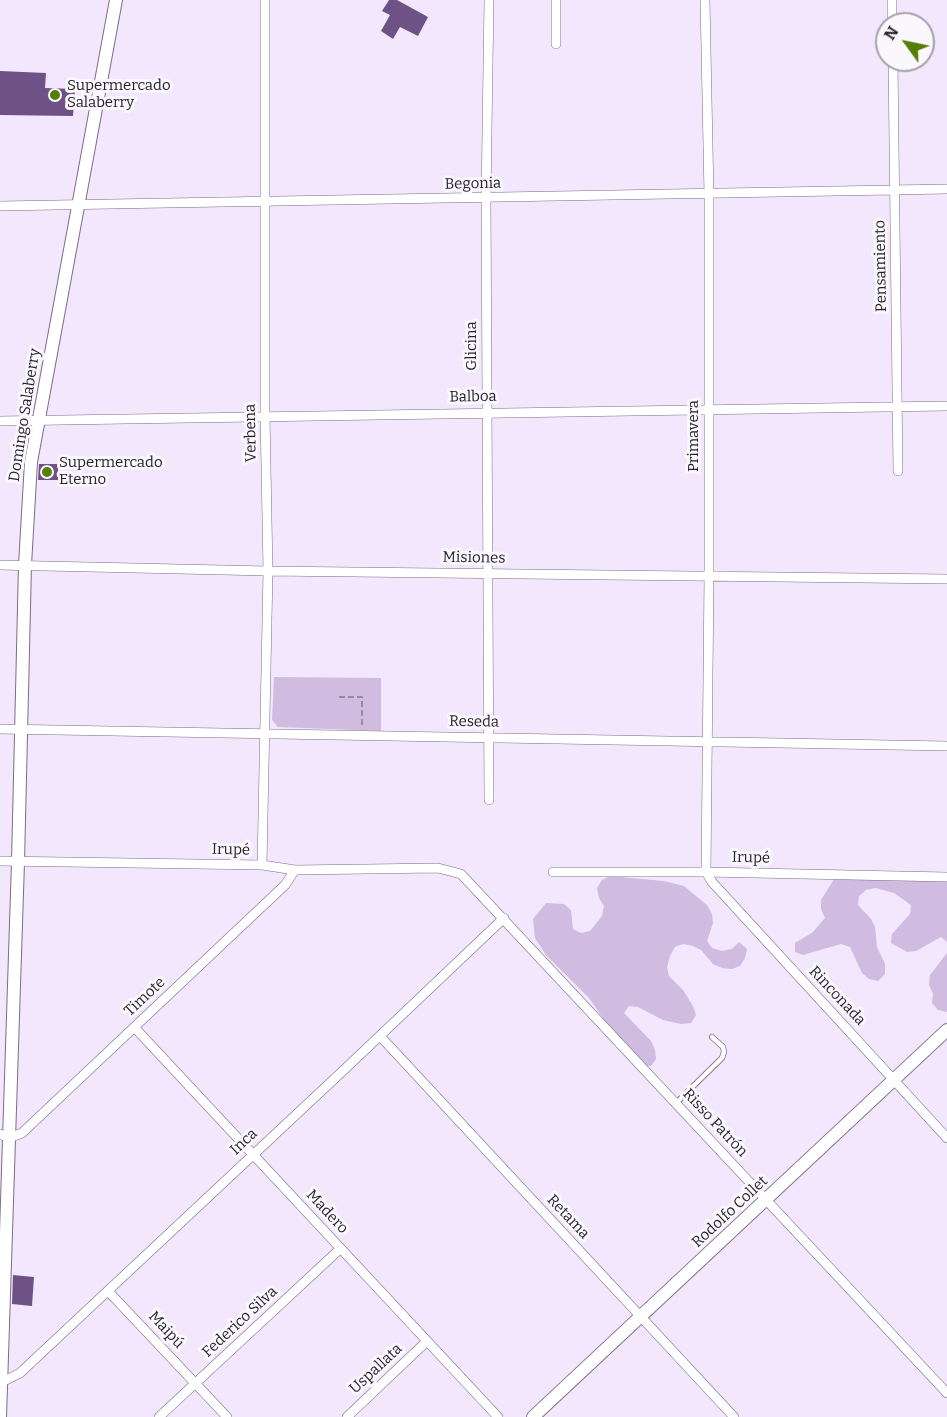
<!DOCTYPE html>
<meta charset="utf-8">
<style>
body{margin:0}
#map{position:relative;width:947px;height:1417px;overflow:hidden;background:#f2e7fc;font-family:Bitter,serif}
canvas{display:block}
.north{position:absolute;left:875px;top:12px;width:60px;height:60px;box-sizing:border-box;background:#faf8fd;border:2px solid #a5a2a9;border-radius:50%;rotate:303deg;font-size:16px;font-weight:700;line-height:24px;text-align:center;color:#26212a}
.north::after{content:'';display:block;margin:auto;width:21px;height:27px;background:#557f00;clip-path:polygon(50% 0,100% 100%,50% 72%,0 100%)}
</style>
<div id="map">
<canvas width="947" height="1417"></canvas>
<div class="north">N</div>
</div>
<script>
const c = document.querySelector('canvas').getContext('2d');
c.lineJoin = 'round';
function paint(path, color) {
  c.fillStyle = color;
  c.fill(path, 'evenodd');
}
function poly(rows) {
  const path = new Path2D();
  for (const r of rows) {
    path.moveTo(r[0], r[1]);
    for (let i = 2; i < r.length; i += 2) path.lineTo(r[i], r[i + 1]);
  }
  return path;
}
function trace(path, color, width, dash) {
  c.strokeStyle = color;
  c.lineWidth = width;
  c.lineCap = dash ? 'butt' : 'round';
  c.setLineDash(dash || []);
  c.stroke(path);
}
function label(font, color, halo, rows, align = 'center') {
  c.font = font + ' Bitter,serif';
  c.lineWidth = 6;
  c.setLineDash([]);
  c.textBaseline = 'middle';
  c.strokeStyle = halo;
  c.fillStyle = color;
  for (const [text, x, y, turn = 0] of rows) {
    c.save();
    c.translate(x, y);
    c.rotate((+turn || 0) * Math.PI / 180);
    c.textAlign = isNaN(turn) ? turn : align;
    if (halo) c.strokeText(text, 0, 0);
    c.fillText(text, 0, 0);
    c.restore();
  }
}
paint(poly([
 [274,677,381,678,381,731,278,727,272,720],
 [838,873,947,881,947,942,941,937,916,951,907,952,891,943,892,934,910,914,911,905,894,893,876,888,866,890,859,896,858,905,871,919,875,927,877,947,885,964,885,974,878,981,869,979,862,973,850,947,841,944,803,955,795,952,795,943,813,932,825,918,821,909,821,900],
 [610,876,664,881,684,886,707,905,712,914,713,923,707,941,712,948,722,951,732,949,739,942,747,949,745,958,740,966,732,969,722,968,713,964,701,950,693,946,683,944,675,947,670,956,667,967,669,976,683,990,693,1006,696,1015,691,1023,681,1024,663,1020,638,1007,629,1006,624,1013,651,1041,655,1050,656,1059,651,1066,641,1066,612,1031,589,998,546,955,535,938,533,919,546,903,564,904,571,910,573,929,581,933,590,931,602,916,604,906,599,898,597,888,602,880],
 [947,953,947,1012,938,1010,932,1003,933,994,929,985,930,975]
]), '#cfbce0');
paint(poly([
 [389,0,397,0,428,17,418,36,400,27,393,39,381,31,390,15,382,11],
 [0,71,46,73,45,88,75,89,73,116,0,115],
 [39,464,58,464,58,480,38,480],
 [13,1275,34,1277,32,1306,12,1304]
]), '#6e5285');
const service = poly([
 [676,1103,722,1058,724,1052,723,1047,712,1037]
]);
const minor = poly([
 [489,0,486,198,489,800],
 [556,0,556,44],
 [705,0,709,195,709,577,706,872,712,882,947,1138],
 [892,0,892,24],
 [893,60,898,471],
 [0,206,947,189],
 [0,421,947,406],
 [0,565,268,571,947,579],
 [0,729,947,746],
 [0,861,262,865,295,870,438,868,461,874,947,1393],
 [262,865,268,571,265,415,265,0],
 [553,872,706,872,947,877],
 [135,1028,498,1417],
 [380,1036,734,1417],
 [0,1134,9,1138,22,1133,285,885,295,870],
 [108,1291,227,1417],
 [0,1383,20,1373,347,1067,504,918],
 [159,1417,340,1249],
 [347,1417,426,1342]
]);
const tertiary = poly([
 [0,1417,18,862,25,565,31,462,116,0],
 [533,1417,947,1030]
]);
trace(service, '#7a6e85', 6);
trace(minor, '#7a6e85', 10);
trace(tertiary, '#7a6e85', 14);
trace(poly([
 [339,697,362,697,362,725]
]), '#948c9c', 2, [6, 3]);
trace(service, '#fff', 4.5);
trace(minor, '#fff', 9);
trace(tertiary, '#fff', 12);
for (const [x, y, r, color] of [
 [55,95,6,"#557f00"],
 [47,472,6,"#557f00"]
]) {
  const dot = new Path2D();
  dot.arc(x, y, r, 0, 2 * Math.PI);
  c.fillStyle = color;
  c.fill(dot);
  trace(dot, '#faf8fd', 2);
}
label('15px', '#26212a', '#faf8fd', [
 ["Supermercado",67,86],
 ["Salaberry",67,103],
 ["Supermercado",59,463],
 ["Eterno",59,480]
], 'left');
label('15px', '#26212a', '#faf8fd', [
 ["Begonia",473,184,-1],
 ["Pensamiento",881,266,-91],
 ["Glicina",472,346,-90],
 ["Balboa",473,397,-1],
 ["Domingo Salaberry",25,415,-81],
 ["Verbena",251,433,-91],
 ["Primavera",694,436,-90],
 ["Misiones",474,558,1],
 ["Reseda",474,722,1],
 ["Irupé",231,850,1],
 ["Irupé",751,858,1],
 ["Rinconada",837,996,47],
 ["Timote",145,997,-43],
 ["Risso Patrón",715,1123,47],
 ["Inca",244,1142,-43],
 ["Madero",327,1212,47],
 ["Rodolfo Collet",730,1212,-43],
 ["Retama",568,1217,47],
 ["Federico Silva",240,1322,-43],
 ["Maipú",166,1330,47],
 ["Uspallata",376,1369,-43]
]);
</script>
